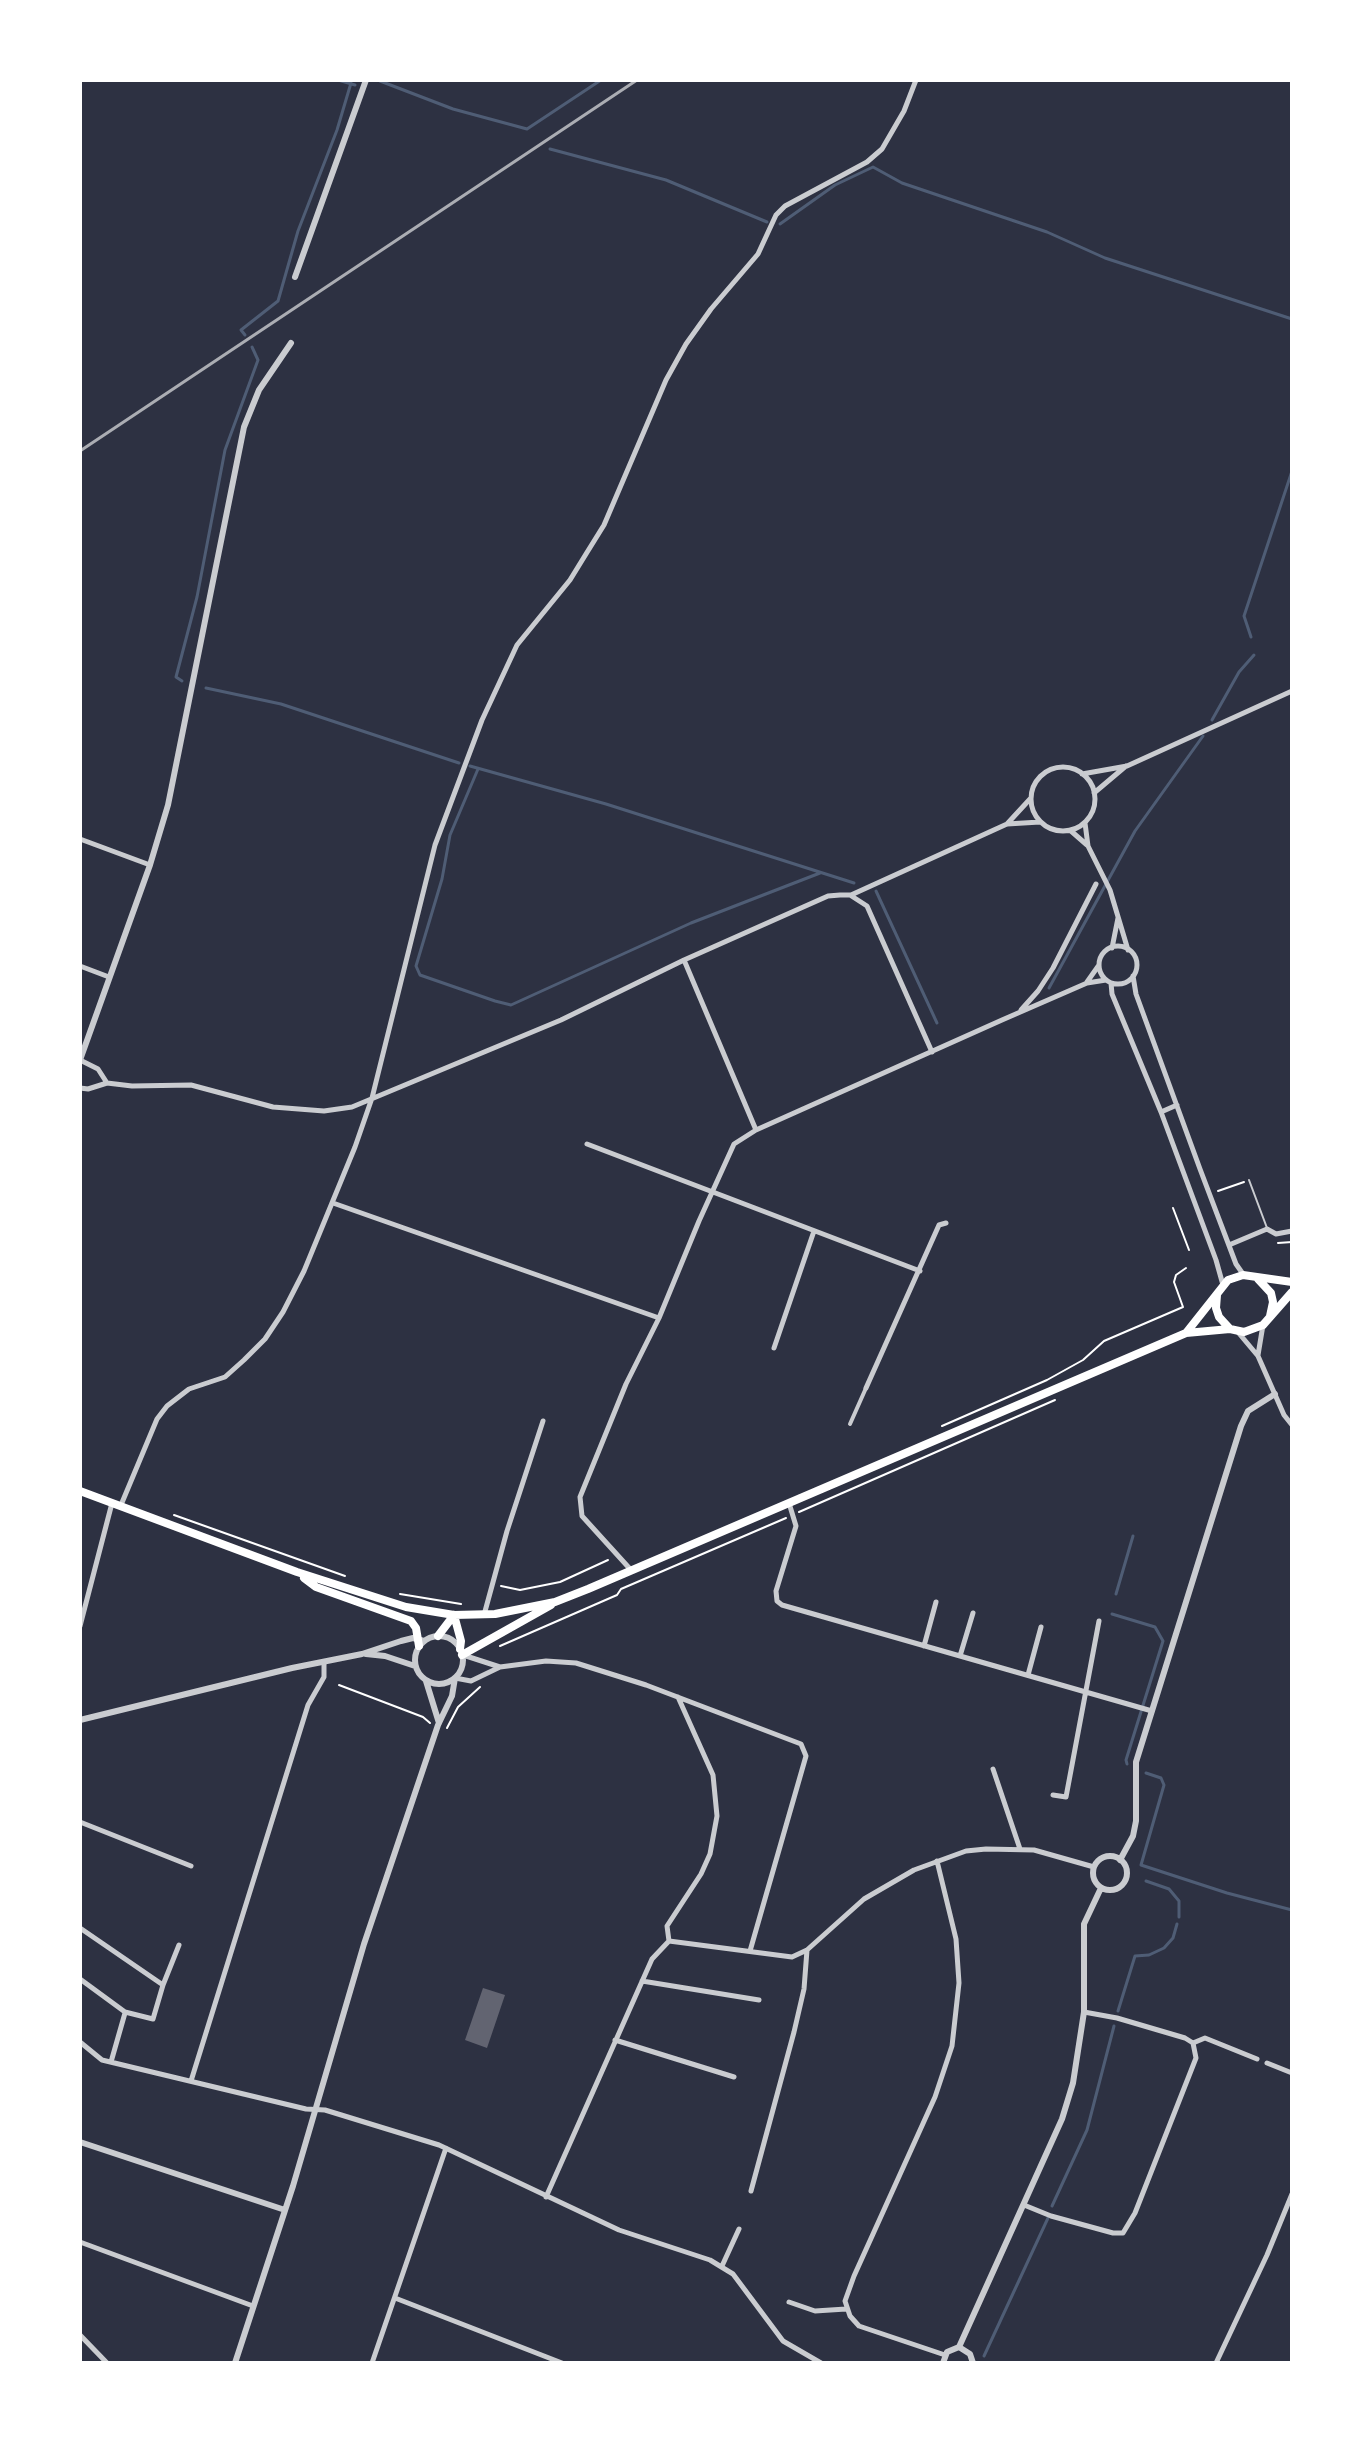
<!DOCTYPE html>
<style>
body{margin:0}
#map{position:relative;width:1372px;height:2443px;overflow:hidden;background:#2d3142;font-family:Georgia,serif}
canvas{display:block}
.frame{position:absolute;inset:0;border:82px solid #fff;pointer-events:none}
</style>
<div id="map">
<canvas width="1372" height="2443"></canvas>
<div class="frame"></div>
</div>
<script>
const c = document.querySelector('canvas').getContext('2d');
c.lineJoin = 'round';
function poly(rows) {
  const path = new Path2D();
  for (const r of rows) {
    if (r.length === 3) {
      path.moveTo(r[0] + r[2], r[1]);
      path.arc(r[0], r[1], r[2], 0, 2 * Math.PI);
      continue;
    }
    path.moveTo(r[0], r[1]);
    for (let i = 2; i < r.length; i += 2) path.lineTo(r[i], r[i + 1]);
  }
  return path;
}
function trace(path, color, width, dash) {
  c.strokeStyle = color;
  c.lineWidth = width;
  c.lineCap = dash ? 'butt' : 'round';
  c.setLineDash(dash || []);
  c.stroke(path);
}
function paint(path, color) {
  c.fillStyle = color;
  c.fill(path, 'evenodd');
}
trace(poly([
 [338,80,355,85],
 [380,81,453,109,527,129,601,80],
 [550,149,666,180,767,222],
 [780,224,835,185,873,167,902,183,1047,232,1105,258,1292,319],
 [245,335,241,330,278,301,298,231,337,130,351,83],
 [1251,637,1244,616,1292,471],
 [182,681,176,677,197,597,225,450,258,360,252,347],
 [206,688,281,704,459,763],
 [1212,720,1239,672,1254,655],
 [470,766,606,804,854,883],
 [478,769,450,835,442,879,416,966,420,975,495,1001,511,1005,691,923,820,873],
 [876,891,937,1023],
 [1049,988,1135,831,1203,736],
 [1116,1594,1133,1536],
 [1112,1614,1155,1627,1163,1641,1126,1760,1127,1764],
 [1146,1773,1161,1778,1164,1785,1141,1865,1227,1893,1292,1910],
 [1146,1881,1169,1889,1179,1901,1179,1917],
 [1118,2011,1135,1956,1149,1955,1164,1948,1173,1938,1177,1924],
 [1052,2206,1087,2130,1114,2026],
 [984,2356,1048,2218]
]), '#4f5d75', 3);
paint(poly([
 [483,1988,505,1995,487,2048,465,2040]
]), '#626471');
trace(poly([
 [1218,1191,1244,1182],
 [1173,1208,1189,1250],
 [1278,1243,1292,1242],
 [942,1426,1047,1380,1083,1360,1104,1341,1183,1307,1174,1282,1176,1275,1186,1268],
 [799,1512,1055,1400],
 [174,1515,345,1576],
 [501,1586,520,1590,560,1582,608,1560],
 [400,1594,461,1604],
 [500,1646,617,1595,621,1589,786,1518],
 [339,1685,423,1717,430,1723],
 [447,1728,458,1707,480,1687]
]), '#fff', 2);
trace(poly([
 [1249,1180,1267,1228]
]), '#caccd0', 2);
trace(poly([
 [850,1424,866,1388]
]), '#caccd0', 4);
trace(poly([
 [1063,799,32],
 [1082,774,1127,766,1292,691],
 [1094,793,1126,766],
 [1085,823,1088,846,1110,890,1128,950],
 [1007,824,1030,799],
 [1071,831,1087,845],
 [80,839,150,865],
 [851,895,1007,824,1040,822],
 [1118,965,19],
 [1112,948,1118,918],
 [684,960,756,1130],
 [80,966,109,977],
 [1133,976,1136,994,1200,1169,1236,1264,1243,1274],
 [1087,982,1099,965],
 [1111,983,1112,994,1161,1112,1216,1260,1223,1285],
 [1021,1010,1038,991,1053,968,1096,884],
 [80,1060,98,1069,107,1083],
 [80,1088,88,1089,107,1083,132,1086,191,1085,273,1107,324,1111,352,1107,561,1020,684,960,828,896,840,895,850,895,867,906,932,1052],
 [1161,1112,1177,1105],
 [587,1144,920,1271],
 [333,1203,659,1318],
 [1229,1245,1267,1229,1276,1234,1292,1231],
 [1237,1331,1258,1356,1284,1415,1292,1425],
 [774,1348,814,1231],
 [1258,1355,1263,1325],
 [866,1388,939,1225,946,1223],
 [789,1503,796,1526,776,1591,777,1601,782,1605,1152,1711],
 [121,1505,157,1419,167,1406,189,1389,225,1377,244,1360,265,1339,283,1312,304,1271,355,1147,372,1098,435,845,482,720,517,645,570,580,586,554,604,525,666,380,686,344,711,309,758,254,776,215,785,206,867,162,882,149,904,111,916,80],
 [631,1570,582,1516,580,1497,626,1384,659,1318,699,1221,734,1144,756,1130,1002,1020,1087,983,1106,980],
 [484,1615,507,1531,543,1421],
 [80,1626,112,1503],
 [924,1646,936,1602],
 [463,1655,500,1667,546,1661,576,1663,646,1685,801,1744,806,1756,750,1951],
 [960,1656,973,1613],
 [1028,1675,1041,1627],
 [455,1678,471,1681,500,1667],
 [993,1769,1020,1849],
 [1053,1795,1066,1797,1099,1621],
 [80,1822,191,1866],
 [937,1861,956,1939,959,1983,952,2046,935,2097,854,2276,845,2301,850,2316,859,2326,945,2355],
 [80,1928,163,1985,153,2019,125,2012,80,1979],
 [669,1941,792,1957,807,1950,864,1899,914,1870,966,1851,986,1849,1034,1850,1094,1867],
 [669,1941,667,1926,701,1874,710,1854,717,1816,713,1775,678,1697],
 [642,1981,759,2000],
 [163,1985,179,1945],
 [615,2040,734,2077],
 [80,2042,102,2060,306,2109,325,2110,439,2145,619,2230,710,2260,733,2274,783,2341,821,2363],
 [1193,2043,1205,2038,1257,2059],
 [111,2062,125,2013],
 [1267,2063,1292,2073],
 [191,2081,308,1705,324,1677,324,1662],
 [751,2191,794,2032,804,1989,807,1950],
 [546,2197,652,1959,669,1941],
 [1024,2205,1051,2216,1113,2233,1123,2233,1135,2213,1196,2058,1193,2043,1185,2038,1117,2018,1084,2012],
 [80,2242,253,2306],
 [722,2266,739,2229],
 [395,2298,562,2363],
 [789,2302,815,2311,846,2309],
 [80,2335,107,2363],
 [372,2363,446,2148],
 [1216,2363,1267,2255,1292,2194]
]), '#caccd0', 5);
trace(poly([
 [295,277,366,80],
 [80,1060,150,865,168,805,244,427,259,390,291,343],
 [439,1660,24],
 [366,1654,385,1656,415,1666],
 [426,1681,439,1723],
 [80,1720,292,1668,362,1654,401,1641,413,1638,424,1641],
 [1110,1873,17],
 [1120,1860,1133,1836,1136,1821,1136,1762,1241,1426,1248,1411,1275,1394],
 [80,2142,285,2210],
 [959,2347,1062,2119,1073,2083,1084,2012,1084,1924,1101,1888],
 [235,2363,293,2186,364,1944,438,1725,452,1696,455,1678],
 [943,2363,947,2352,959,2347,970,2354,973,2363]
]), '#caccd0', 6);
trace(poly([
 [1258,1279,1271,1293,1273,1302,1270,1316],
 [1217,1295,1216,1308,1219,1317,1230,1329,1244,1332,1263,1325,1292,1292],
 [1186,1333,1228,1280,1243,1275,1292,1282],
 [80,1491,297,1572,406,1607,454,1615,495,1614,555,1602,588,1589,1186,1333,1230,1329],
 [304,1578,316,1587,411,1621,416,1628,419,1646],
 [454,1615,461,1641,460,1649],
 [438,1636,454,1615],
 [462,1655,551,1605]
]), '#fff', 8);
trace(poly([
 [80,451,637,80]
]), '#abadb3', 3);
</script>
